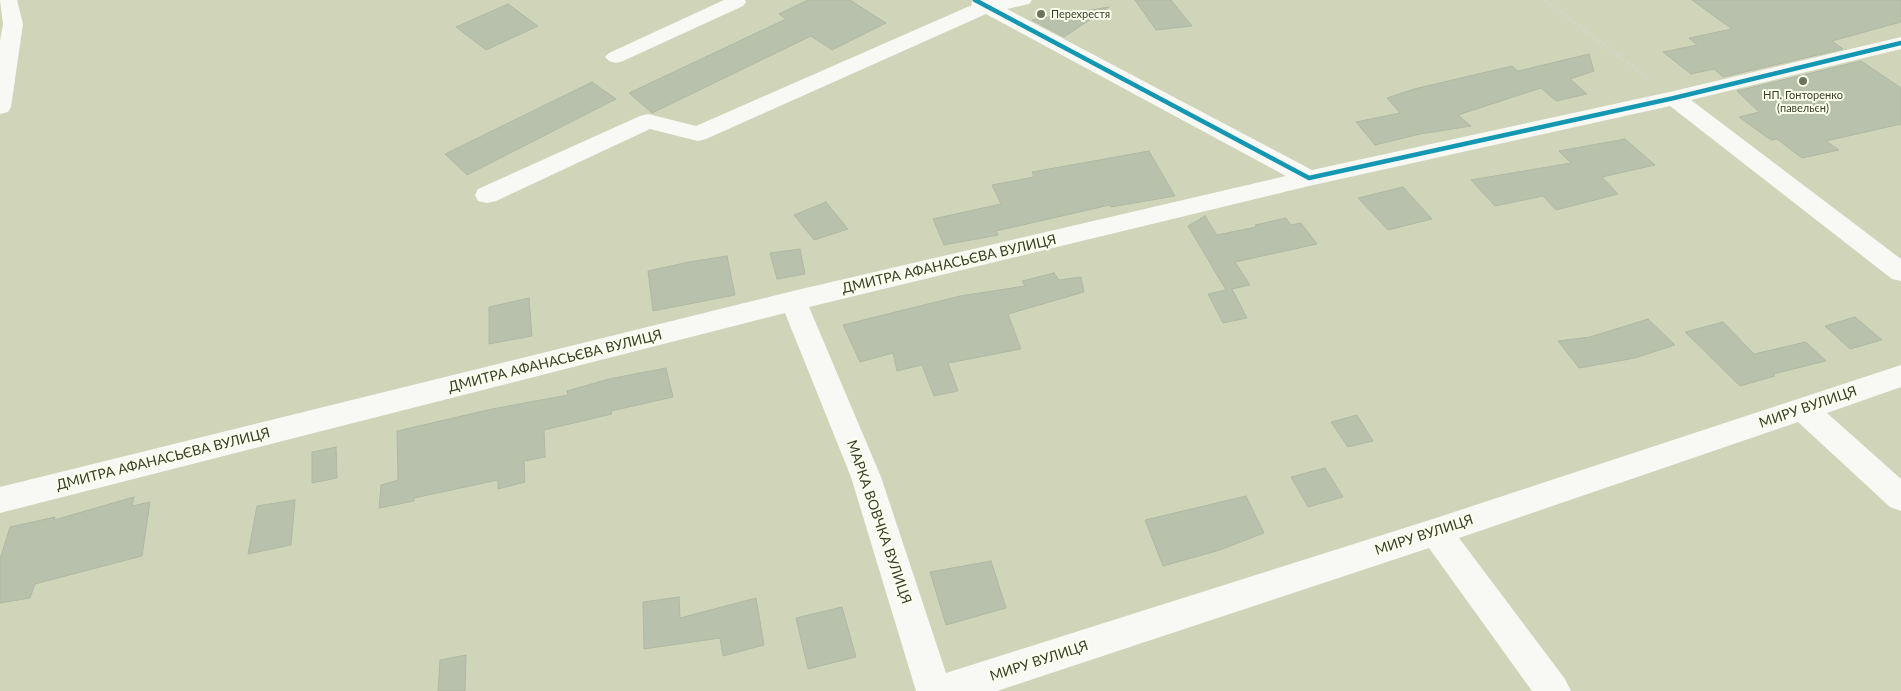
<!DOCTYPE html>
<meta charset="utf-8">
<style>
body{margin:0}
canvas{display:block;background:#d0d5b9}
</style>
<canvas width="1901" height="691"></canvas>
<script>
const c = document.querySelector('canvas').getContext('2d');
c.lineJoin = 'round';
function paint(path, color) {
  c.fillStyle = color;
  c.fill(path, 'evenodd');
}
function poly(rows) {
  const path = new Path2D();
  for (const r of rows) {
    path.moveTo(r[0], r[1]);
    for (let i = 2; i < r.length; i += 2) path.lineTo(r[i], r[i + 1]);
  }
  return path;
}
function trace(path, color, width, dash) {
  c.strokeStyle = color;
  c.lineWidth = width;
  c.lineCap = dash ? 'butt' : 'round';
  c.setLineDash(dash || []);
  c.stroke(path);
}
function label(font, color, halo, rows, align = 'center') {
  c.font = font + ' Lato,sans-serif';
  c.lineWidth = 4;
  c.setLineDash([]);
  c.textBaseline = 'middle';
  c.strokeStyle = halo;
  c.fillStyle = color;
  for (const [text, x, y, turn = 0] of rows) {
    c.save();
    c.translate(x, y);
    c.rotate((+turn || 0) * Math.PI / 180);
    c.textAlign = isNaN(turn) ? turn : align;
    if (halo) c.strokeText(text, 0, 0);
    c.fillText(text, 0, 0);
    c.restore();
  }
}
const building = poly([
 [808,0,850,0,886,23,832,50,811,36,652,113,629,93,786,19,779,14,808,0],
 [1135,0,1171,0,1192,26,1156,30,1135,0],
 [1692,0,1901,0,1901,22,1832,41,1843,49,1723,77,1714,69,1691,74,1663,52,1697,45,1689,38,1732,29,1692,0],
 [508,4,538,26,486,50,456,27,508,4],
 [1109,7,1064,37,1032,20,1109,7],
 [1589,54,1594,71,1570,79,1587,94,1556,101,1541,88,1458,115,1471,126,1420,134,1375,145,1356,122,1400,113,1387,98,1414,89,1512,66,1518,71,1589,54],
 [1861,61,1901,88,1901,124,1826,141,1839,150,1802,158,1777,139,1771,140,1739,117,1759,112,1737,91,1861,61],
 [592,82,616,99,467,175,445,154,592,82],
 [1625,139,1655,165,1602,177,1618,194,1556,210,1543,196,1495,206,1471,180,1571,163,1559,151,1625,139],
 [1149,151,1175,196,1111,207,1110,205,996,231,998,235,944,245,933,219,1001,204,992,185,1034,177,1032,172,1149,151],
 [1403,187,1432,219,1388,230,1358,198,1403,187],
 [826,202,848,229,814,240,794,215,826,202],
 [1205,216,1217,235,1256,227,1255,225,1286,218,1291,225,1301,223,1317,244,1235,262,1250,285,1232,289,1247,318,1223,323,1208,294,1226,290,1188,226,1205,216],
 [800,249,805,274,777,279,770,253,800,249],
 [727,256,735,295,653,311,648,271,689,262,727,256],
 [1054,273,1059,280,1081,277,1084,292,1008,314,1021,349,948,363,958,391,934,396,922,365,897,371,893,353,860,362,843,325,960,296,1025,286,1022,281,1054,273],
 [529,298,532,336,489,344,489,307,529,298],
 [1855,317,1882,340,1850,349,1825,326,1855,317],
 [1648,319,1675,345,1635,358,1579,368,1558,341,1590,337,1648,319],
 [1723,322,1754,354,1806,342,1826,361,1773,374,1775,376,1740,386,1685,332,1723,322],
 [666,368,673,397,611,411,612,414,544,430,545,457,524,461,525,482,498,489,498,480,414,498,414,501,379,508,381,485,398,480,397,431,492,409,568,395,567,391,609,379,666,368],
 [1357,415,1373,441,1348,447,1331,422,1357,415],
 [336,447,337,478,312,483,312,452,336,447],
 [1325,468,1343,497,1308,507,1291,477,1325,468],
 [1246,496,1264,533,1220,550,1163,566,1145,520,1246,496],
 [134,497,132,506,150,502,142,556,35,584,30,598,0,603,0,559,10,527,55,517,54,520,134,497],
 [295,500,291,545,248,554,257,506,295,500],
 [991,561,1006,608,946,625,930,572,991,561],
 [679,597,680,618,756,598,764,645,723,656,720,638,644,649,643,602,679,597],
 [842,607,856,657,808,669,796,618,842,607],
 [466,655,465,691,438,691,440,660,466,655]
]);
paint(building, '#b8c1ac');
trace(building, '#b0b8a3', 1);
trace(poly([
 [1545,0,1650,80]
]), '#d3d4cc', 2.5, [3, 3]);
paint(poly([
 [0,0,17,0,23,24,11,107,8,112,0,114,0,41,3,24,0,0],
 [724,0,745,0,746,2,743,6,623,61,616,63,609,61,605,57,609,53,724,0],
 [973,0,1032,0,1029,4,1007,9,1312,170,1674,91,1901,37,1901,49,1691,100,1901,259,1901,281,1892,279,1670,106,1309,186,809,307,881,477,946,673,1436,518,1901,365,1901,387,1827,413,1901,479,1901,511,1890,507,1798,422,1459,538,1565,679,1571,691,1532,691,1429,548,997,691,916,691,851,477,785,313,0,513,0,487,793,291,1286,176,986,14,706,139,698,141,650,129,496,201,487,203,478,201,475,195,478,189,640,116,648,114,696,126,972,5,971,3,973,0]
]), '#f8f9f4');
trace(poly([
 [975,0,1309,178,1674,98,1901,43]
]), '#1497b2', 4.5);
for (const [x, y, r, color] of [
 [1041,14,5,"#6e735b"],
 [1803,81,5,"#6e735b"]
]) {
  const dot = new Path2D();
  dot.arc(x, y, r, 0, 2 * Math.PI);
  c.fillStyle = color;
  c.fill(dot);
  trace(dot, '#fbffee', 2);
}
label('11px', '#3a3e28', '#fbffee', [
 ["Перехрестя",1051,14],
 ["НП. Гонторенко",1803,95,"center"],
 ["(павельєн)",1803,108,"center"]
], 'left');
label('14px', '#3a3e28', '#fbffee', [
 ["ДМИТРА АФАНАСЬЄВА ВУЛИЦЯ",949,264,-13],
 ["ДМИТРА АФАНАСЬЄВА ВУЛИЦЯ",555,361,-14],
 ["МИРУ ВУЛИЦЯ",1808,407,-19],
 ["ДМИТРА АФАНАСЬЄВА ВУЛИЦЯ",163,459,-14],
 ["МАРКА ВОВЧКА ВУЛИЦЯ",879,522,71],
 ["МИРУ ВУЛИЦЯ",1424,535,-18],
 ["МИРУ ВУЛИЦЯ",1039,661,-18]
]);
</script>
